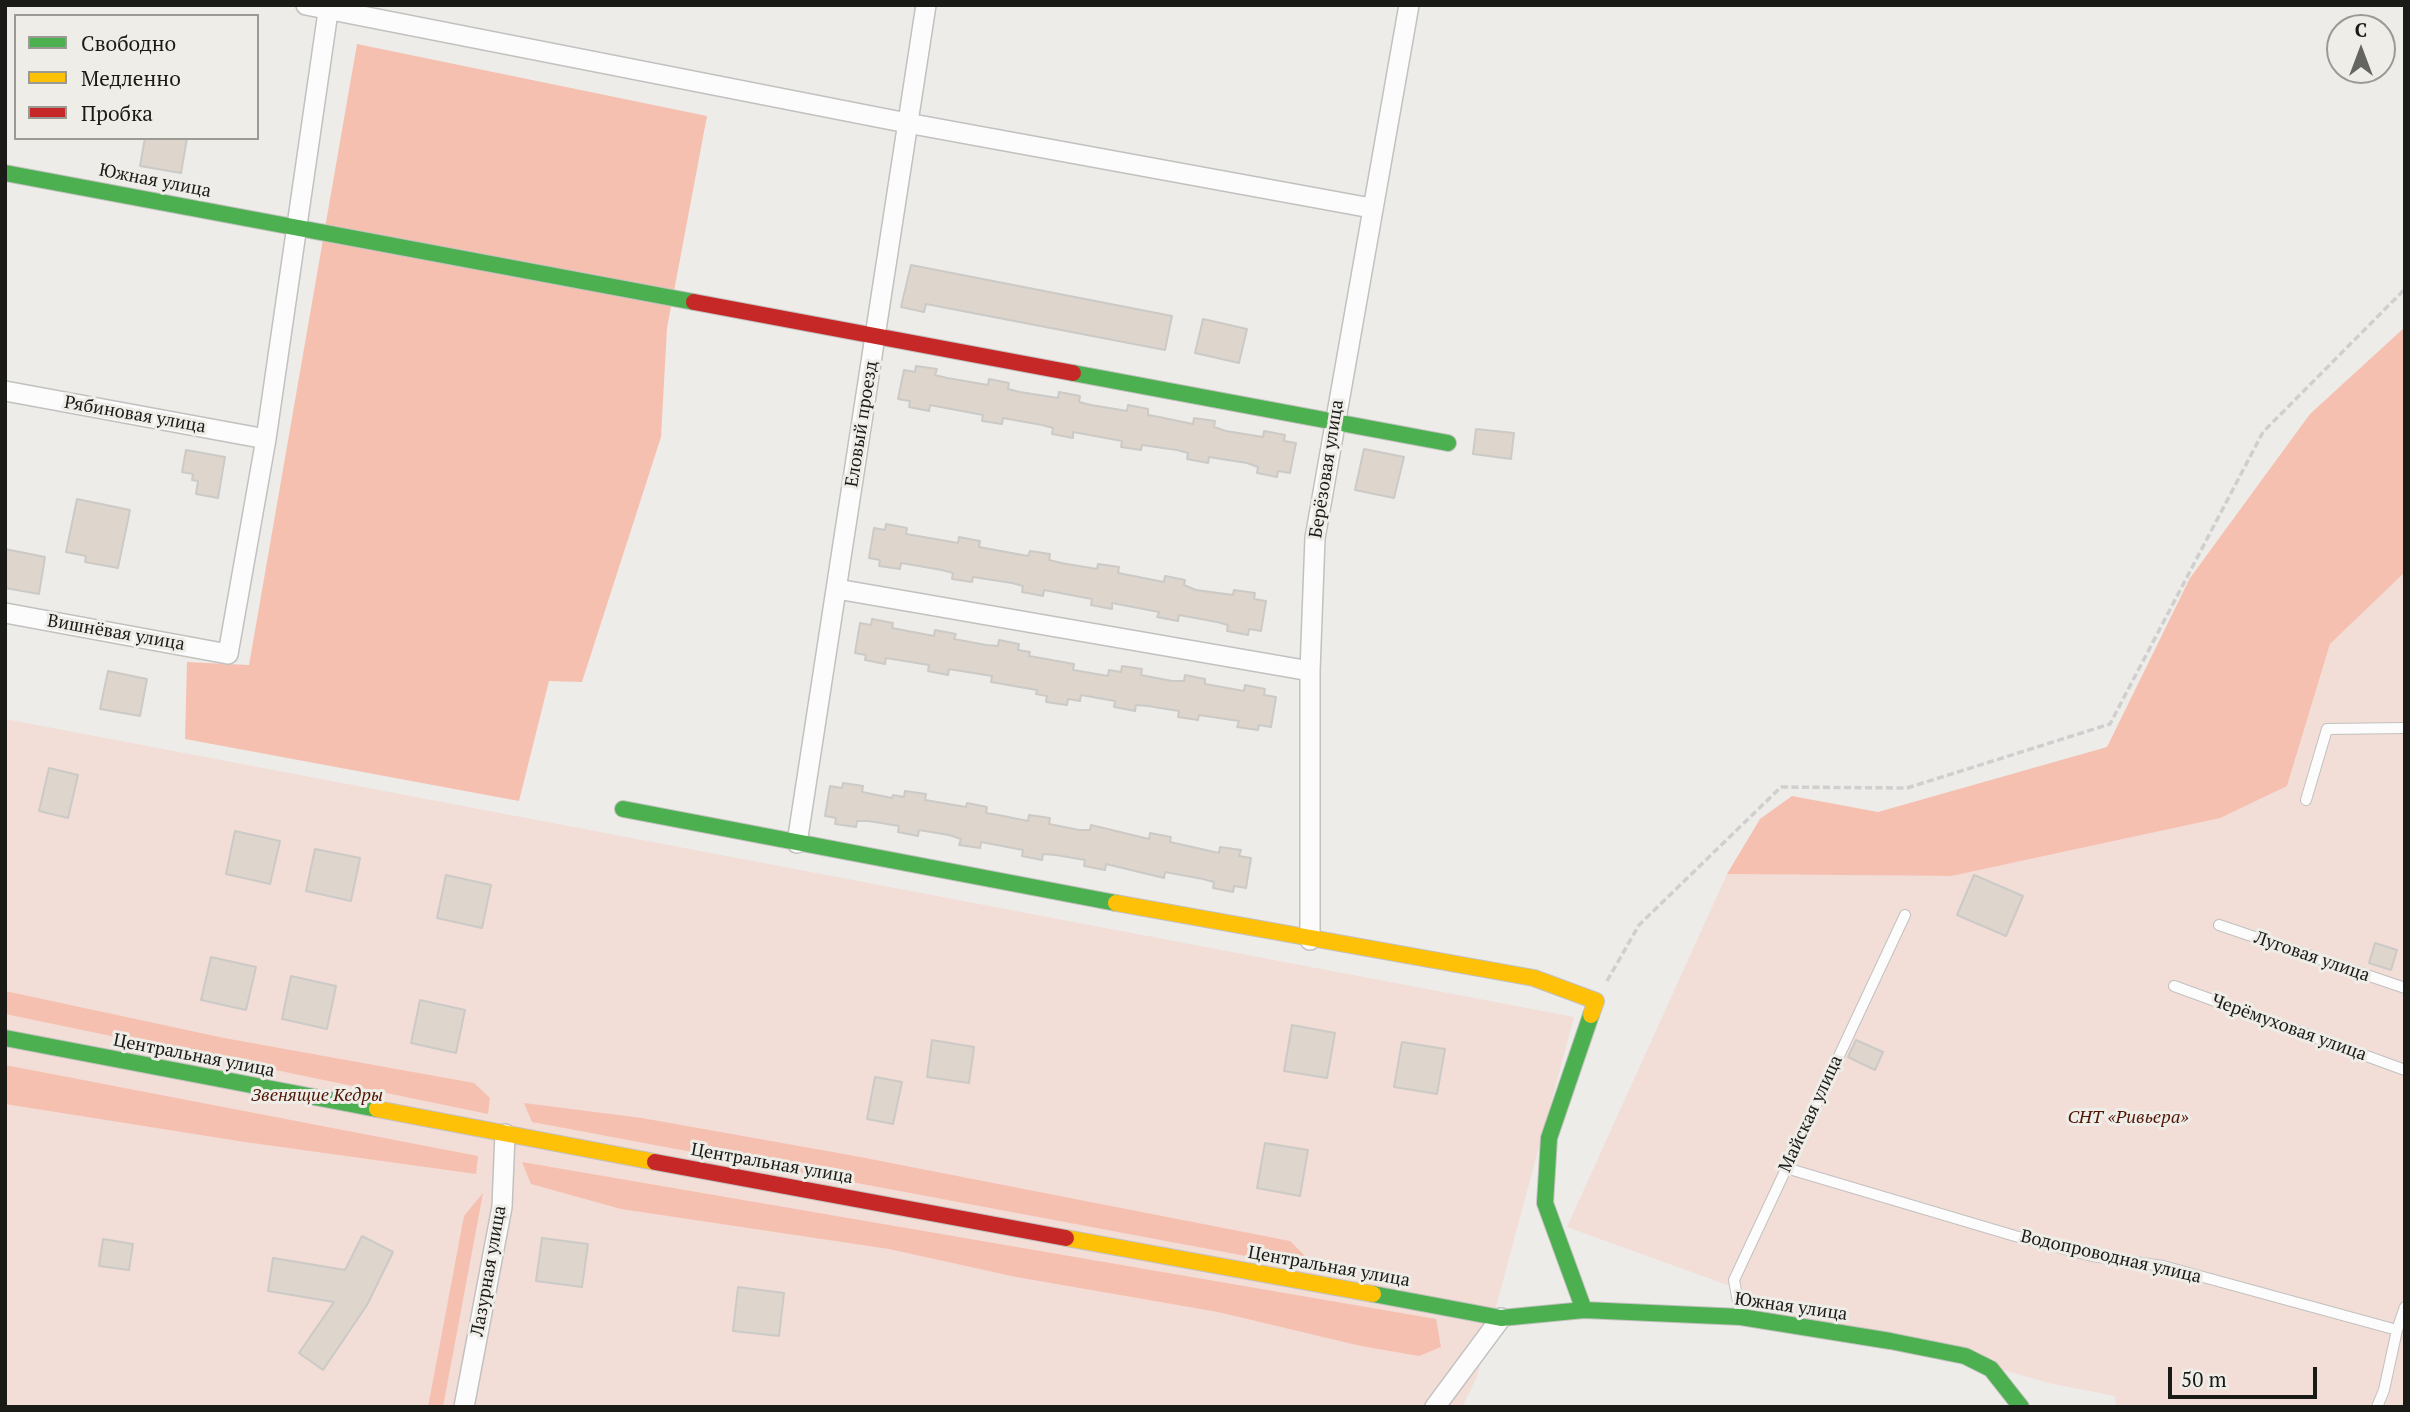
<!DOCTYPE html>
<meta charset="utf-8">
<style>
body{margin:0}
#map{position:relative;width:2410px;height:1412px;overflow:hidden;background:#edece9;font-family:"PT Serif",serif}
canvas{display:block}
.frame{position:absolute;inset:0;border:7px solid #1a1a17;pointer-events:none}
.legend{position:absolute;left:14px;top:14px;width:245px;height:126px;box-sizing:border-box;background:#efede7;border:2px solid #9a9994;margin:0;padding:9px 12px;list-style:none;font-size:21px;color:#1a1a17}
.legend li{display:flex;align-items:center;gap:14px;height:35px}
.legend b{width:35px;border:2px solid #9a9994}
.north{position:absolute;left:2326px;top:14px;width:70px;height:70px;box-sizing:border-box;background:#efede7;border:2px solid #9a9994;border-radius:50%;rotate:0deg;font-size:19px;font-weight:700;line-height:28px;text-align:center;color:#1a1a17}
.north::after{content:'';display:block;margin:auto;width:24px;height:32px;background:#646460;clip-path:polygon(50% 0,100% 100%,50% 72%,0 100%)}
.scale{position:absolute;left:2168px;top:1367px;width:149px;height:32px;box-sizing:border-box;border:4px solid #1a1a17;border-top:0;padding-left:9px;font-size:21px;line-height:24px;white-space:nowrap;color:#1a1a17;-webkit-text-stroke:5px #efede7;paint-order:stroke}
</style>
<div id="map">
<canvas width="2410" height="1412"></canvas>
<div class="frame"></div>
<ul class="legend">
<li><b style="height:9px;background:#4caf50"></b>Свободно</li>
<li><b style="height:9px;background:#ffc107"></b>Медленно</li>
<li><b style="height:9px;background:#c62828"></b>Пробка</li>
</ul>
<div class="north">С</div>
<div class="scale">50 m</div>
</div>
<script>
const c = document.querySelector('canvas').getContext('2d');
c.lineJoin = 'round';
function paint(path, color) {
  c.fillStyle = color;
  c.fill(path, 'evenodd');
}
function poly(rows) {
  const path = new Path2D();
  for (const r of rows) {
    path.moveTo(r[0], r[1]);
    for (let i = 2; i < r.length; i += 2) path.lineTo(r[i], r[i + 1]);
  }
  return path;
}
function trace(path, color, width, dash) {
  c.strokeStyle = color;
  c.lineWidth = width;
  c.lineCap = dash ? 'butt' : 'round';
  c.setLineDash(dash || []);
  c.stroke(path);
}
function label(font, color, halo, rows, align = 'center') {
  c.font = font + ' "PT Serif",serif';
  c.lineWidth = 6;
  c.setLineDash([]);
  c.textBaseline = 'middle';
  c.strokeStyle = halo;
  c.fillStyle = color;
  for (const [text, x, y, turn = 0] of rows) {
    c.save();
    c.translate(x, y);
    c.rotate((+turn || 0) * Math.PI / 180);
    c.textAlign = isNaN(turn) ? turn : align;
    if (halo) c.strokeText(text, 0, 0);
    c.fillText(text, 0, 0);
    c.restore();
  }
}
paint(poly([
 [2405,572,2405,1407,2116,1407,2115,1396,2053,1384,1890,1338,1748,1312,1744,1291,1567,1227,1727,874,1951,876,2287,786,2330,644],
 [5,719,1574,1017,1477,1377,1462,1407,5,1407]
]), '#f2ddd7');
paint(poly([
 [357,44,707,116,667,328,661,437,582,682,549,681,519,801,185,739,187,662,249,665],
 [2405,327,2405,572,2330,644,2287,786,2220,818,1951,876,1727,874,1760,819,1792,796,1878,812,2107,747,2190,578,2310,414],
 [5,991,224,1038,474,1083,490,1098,488,1114,5,1014],
 [5,1065,478,1156,476,1174,245,1142,5,1104],
 [524,1103,642,1118,855,1156,1290,1241,1308,1259,1299,1266,532,1122],
 [522,1162,1436,1319,1441,1347,1419,1356,1361,1346,1218,1312,1016,1277,889,1249,621,1209,531,1184],
 [483,1193,443,1407,428,1407,464,1216]
]), '#f6c0b0');
const building = poly([
 [145,138,187,138,181,173,140,166,145,138],
 [911,265,1172,316,1165,350,926,304,924,312,901,307,911,265],
 [1203,319,1247,329,1239,363,1195,353,1203,319],
 [916,366,937,369,935,375,947,378,988,385,989,379,1009,383,1008,389,1020,392,1058,398,1059,392,1080,396,1079,402,1091,405,1127,411,1128,405,1148,409,1148,415,1159,417,1193,424,1194,418,1215,421,1214,427,1226,431,1263,437,1264,431,1285,435,1284,441,1296,443,1290,473,1278,471,1277,477,1257,473,1258,467,1247,463,1209,457,1208,463,1187,459,1188,453,1177,450,1142,445,1141,450,1121,447,1122,441,1073,432,1073,438,1052,434,1053,428,1042,425,1003,418,1002,424,982,421,983,415,930,405,929,411,909,407,910,401,898,399,904,370,915,372,916,366],
 [1476,429,1514,433,1511,459,1473,454,1476,429],
 [1364,449,1404,457,1394,498,1355,490,1364,449],
 [186,450,225,457,218,498,196,494,198,481,192,480,193,474,182,472,186,450],
 [77,499,130,510,118,568,85,562,86,556,66,552,77,499],
 [886,524,907,528,906,534,918,536,958,543,959,537,980,541,979,547,1028,556,1030,551,1050,554,1049,560,1061,563,1097,569,1098,564,1119,567,1118,573,1164,582,1165,576,1185,580,1184,585,1196,590,1233,595,1234,590,1255,593,1254,599,1266,601,1261,631,1249,629,1248,635,1227,631,1228,625,1217,622,1179,615,1178,621,1157,617,1159,612,1112,603,1112,609,1091,605,1092,599,1044,590,1043,596,1022,592,1023,586,1012,583,973,577,972,582,952,579,953,573,942,570,901,563,900,569,879,566,880,560,869,558,874,528,885,530,886,524],
 [5,549,45,557,39,594,5,588,5,549],
 [872,619,893,623,892,628,934,636,935,630,956,634,954,639,986,645,998,646,999,640,1019,644,1018,650,1030,652,1029,656,1074,664,1073,670,1108,676,1109,670,1121,672,1122,666,1142,669,1141,675,1172,681,1184,681,1185,675,1205,679,1205,684,1244,691,1245,685,1265,689,1264,695,1276,697,1271,727,1259,725,1258,730,1237,727,1239,721,1199,715,1198,720,1178,717,1179,711,1148,706,1136,705,1135,711,1114,707,1115,701,1081,695,1080,701,1068,699,1067,705,1046,702,1047,696,1036,694,1037,690,991,682,992,676,949,669,948,675,928,671,929,665,886,658,885,664,865,660,866,655,855,653,860,623,871,625,872,619],
 [108,671,147,679,140,716,100,709,108,671],
 [49,768,78,775,68,818,39,811,49,768],
 [843,783,863,786,862,792,892,798,893,795,904,797,905,791,926,794,925,800,966,807,967,803,987,807,986,813,998,815,1028,821,1029,815,1050,818,1049,824,1079,830,1090,830,1091,825,1149,839,1150,833,1171,837,1170,842,1219,853,1220,847,1241,850,1239,856,1251,858,1246,888,1234,886,1233,892,1213,888,1214,882,1203,879,1165,872,1164,878,1106,864,1105,870,1084,866,1085,860,1056,855,1043,854,1042,860,1022,856,1023,850,981,842,980,848,959,845,961,839,949,835,919,830,918,836,898,832,899,826,869,821,857,821,856,827,835,824,836,818,825,816,830,786,842,788,843,783],
 [235,831,280,841,270,884,226,874,235,831],
 [315,849,360,858,351,901,306,891,315,849],
 [446,875,491,885,482,928,437,918,446,875],
 [1974,875,2023,896,2006,936,1957,915,1974,875],
 [2375,943,2397,950,2391,970,2369,963,2375,943],
 [211,957,256,967,246,1010,201,1000,211,957],
 [291,976,336,986,327,1029,282,1019,291,976],
 [420,1000,465,1010,456,1053,411,1043,420,1000],
 [1292,1025,1335,1033,1327,1078,1284,1071,1292,1025],
 [932,1040,974,1047,969,1083,927,1077,932,1040],
 [1856,1040,1883,1052,1875,1070,1848,1057,1856,1040],
 [1402,1042,1445,1049,1437,1094,1394,1087,1402,1042],
 [875,1077,902,1082,893,1124,867,1119,875,1077],
 [1265,1143,1308,1150,1300,1196,1257,1188,1265,1143],
 [362,1236,393,1252,367,1305,323,1370,299,1353,334,1302,268,1291,273,1258,345,1270,362,1236],
 [542,1238,588,1244,582,1287,536,1281,542,1238],
 [103,1239,133,1244,129,1270,99,1266,103,1239],
 [738,1287,784,1293,779,1336,733,1331,738,1287]
]);
paint(building, '#ded5cc');
trace(building, '#cbcac7', 2);
const lane = poly([
 [2306,800,2327,729,2405,728],
 [2219,925,2405,988],
 [2174,986,2405,1070],
 [1786,1168,2015,1236,2092,1256,2163,1266,2397,1330],
 [1740,1313,1734,1280,1905,915],
 [2377,1407,2384,1390,2397,1330,2405,1307]
]);
const street = poly([
 [306,5,907,123,1371,208],
 [5,391,266,439],
 [837,589,1310,671],
 [5,613,228,654,266,439,329,5],
 [797,843,926,5],
 [1310,940,1310,671,1315,538,1409,5],
 [464,1407,502,1207,505,1134],
 [1435,1407,1501,1318]
]);
const fast = poly([
 [5,173,694,302],
 [1073,373,1448,443],
 [623,809,1116,903],
 [5,1038,377,1109],
 [1373,1294,1501,1318,1584,1310,1741,1317,1890,1341,1965,1356,1991,1369,2021,1407],
 [1584,1310,1545,1203,1549,1138,1591,1015]
]);
const slow = poly([
 [1116,903,1534,978,1596,1001,1591,1015],
 [377,1109,655,1162],
 [1066,1238,1373,1294]
]);
const jam = poly([
 [694,302,1073,373],
 [655,1162,1066,1238]
]);
trace(lane, '#c2c1bf', 12);
trace(street, '#c2c1bf', 22);
trace(fast, '#c2c1bf', 18);
trace(slow, '#c2c1bf', 18);
trace(jam, '#c2c1bf', 18);
trace(poly([
 [1607,981,1639,925,1781,787,1907,788,2110,724,2263,432,2405,289]
]), '#cfcfcf', 3.5, [7, 3.5]);
trace(lane, '#fcfcfc', 10);
trace(street, '#fcfcfc', 19);
trace(fast, '#4caf50', 16);
trace(slow, '#ffc107', 16);
trace(jam, '#c62828', 16);
label('18px', '#1a1a17', '#efede7', [
 ["Южная улица",155,181,11],
 ["Рябиновая улица",135,415,10],
 ["Еловый проезд",862,424,-81],
 ["Берёзовая улица",1327,469,-81],
 ["Вишнёвая улица",116,633,10],
 ["Луговая улица",2312,957,19],
 ["Черёмуховая улица",2289,1028,20],
 ["Центральная улица",194,1056,11],
 ["Майская улица",1811,1114,-65],
 ["Центральная улица",772,1164,10],
 ["Водопроводная улица",2111,1257,13],
 ["Центральная улица",1329,1267,10],
 ["Лазурная улица",489,1271,-80],
 ["Южная улица",1791,1307,8]
]);
label('italic 18px', '#501505', '#efede7', [
 ["Звенящие Кедры",317,1096],
 ["СНТ «Ривьера»",2128,1118]
]);
</script>
